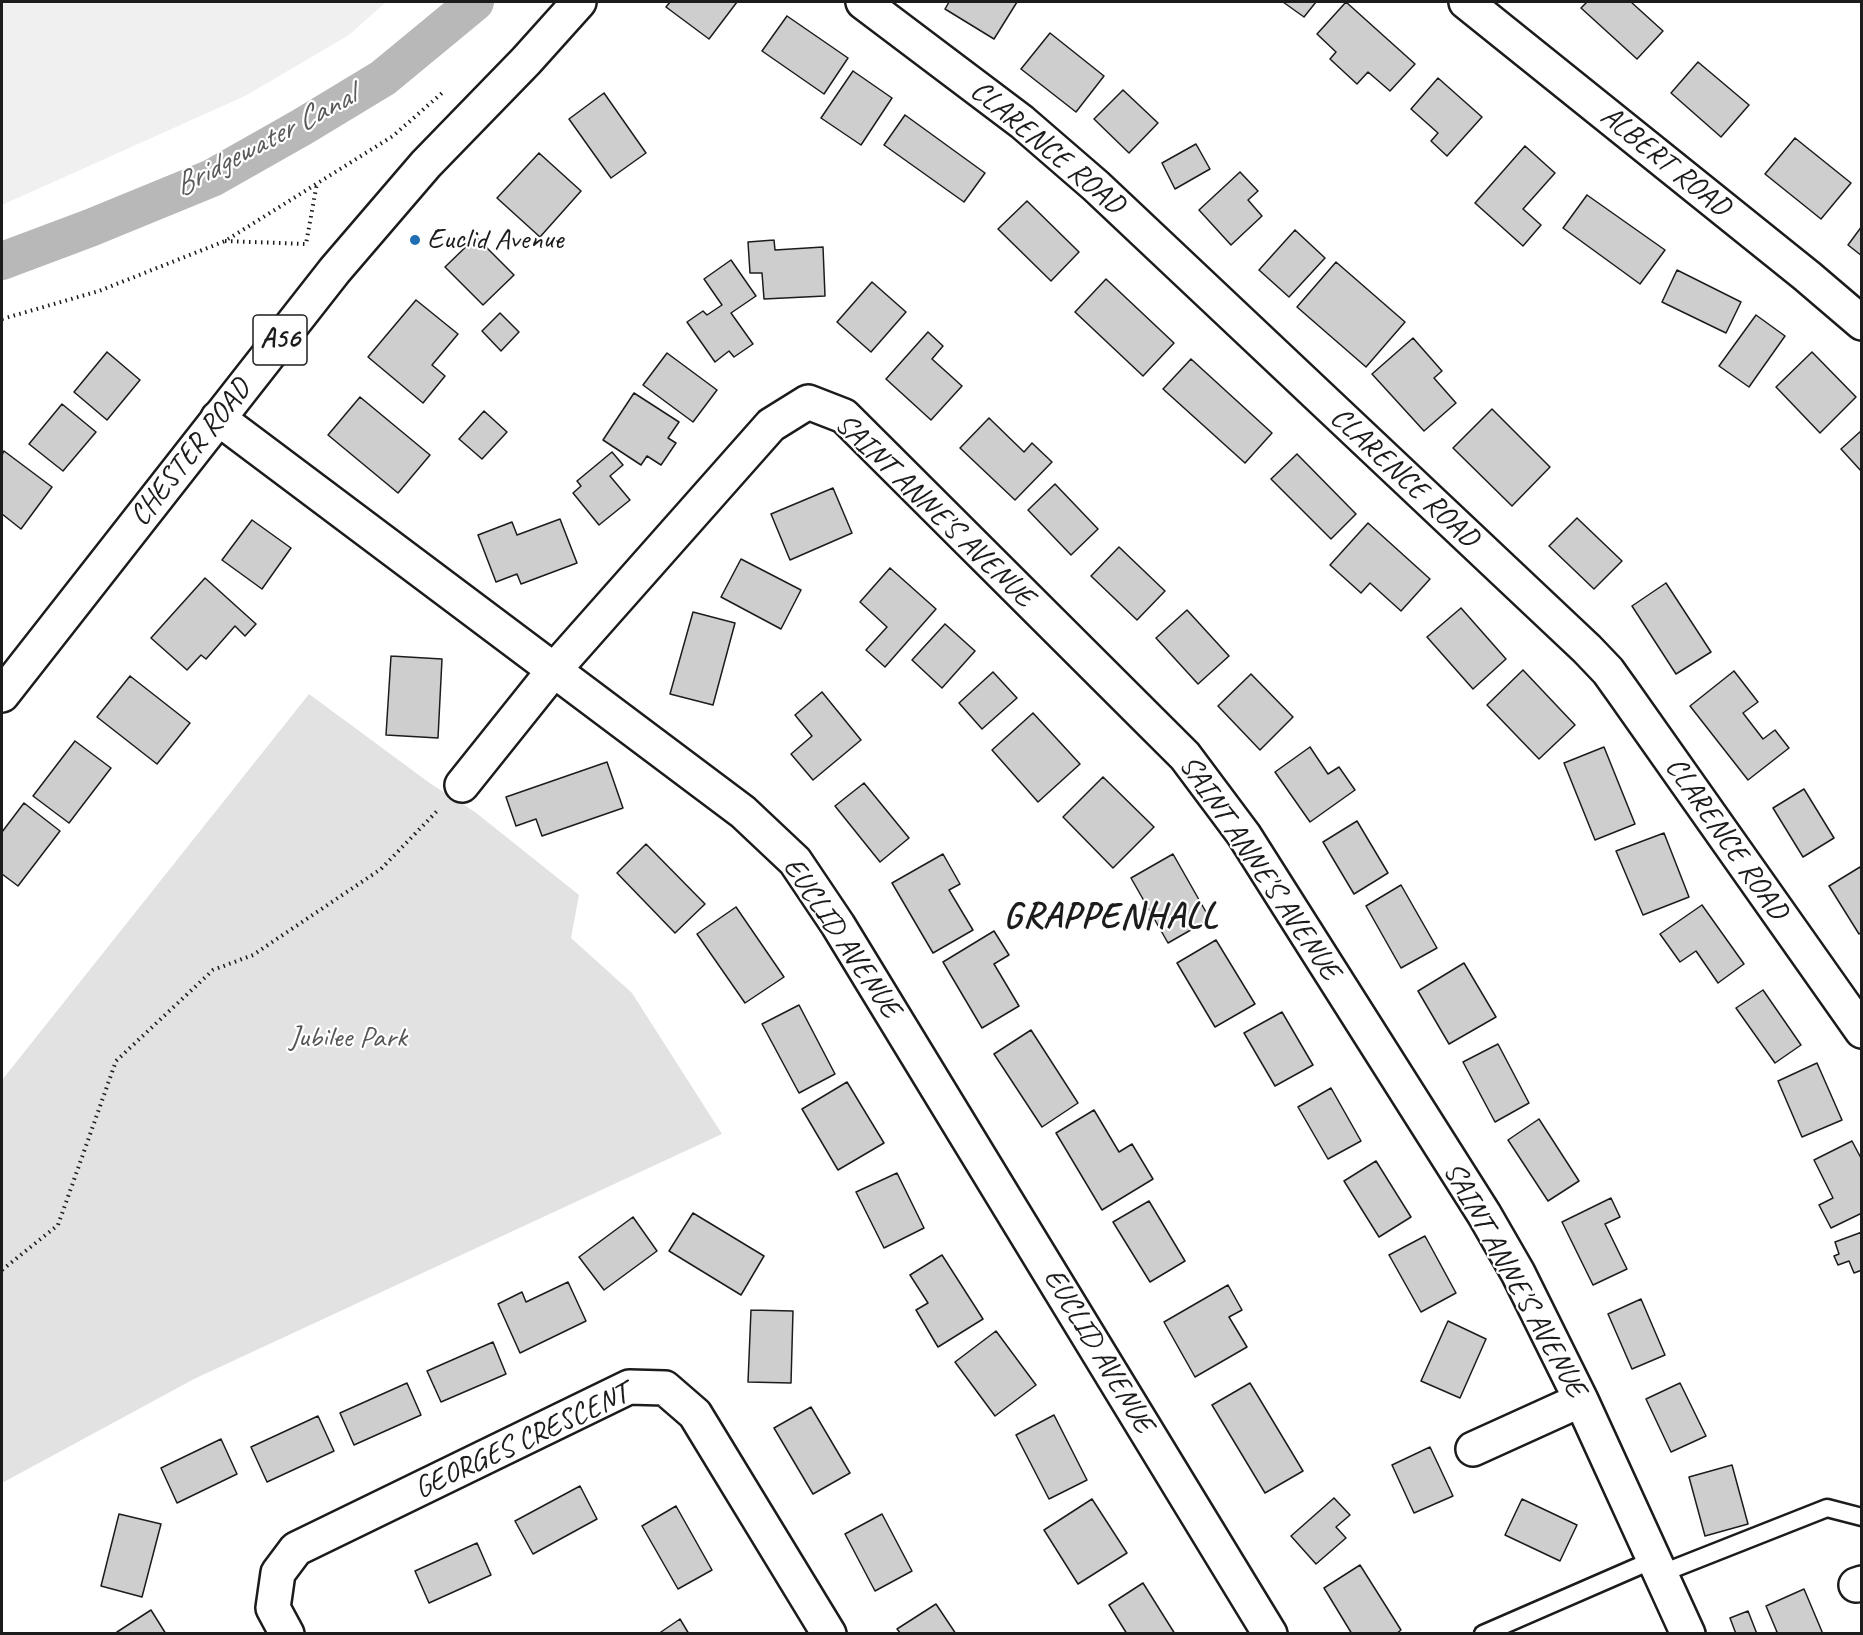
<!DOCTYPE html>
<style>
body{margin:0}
#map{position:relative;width:1863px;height:1635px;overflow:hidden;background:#fff;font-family:Caveat,sans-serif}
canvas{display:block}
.frame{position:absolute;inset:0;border:3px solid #1c1c1c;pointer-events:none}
</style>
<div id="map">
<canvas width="1863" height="1635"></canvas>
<div class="frame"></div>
</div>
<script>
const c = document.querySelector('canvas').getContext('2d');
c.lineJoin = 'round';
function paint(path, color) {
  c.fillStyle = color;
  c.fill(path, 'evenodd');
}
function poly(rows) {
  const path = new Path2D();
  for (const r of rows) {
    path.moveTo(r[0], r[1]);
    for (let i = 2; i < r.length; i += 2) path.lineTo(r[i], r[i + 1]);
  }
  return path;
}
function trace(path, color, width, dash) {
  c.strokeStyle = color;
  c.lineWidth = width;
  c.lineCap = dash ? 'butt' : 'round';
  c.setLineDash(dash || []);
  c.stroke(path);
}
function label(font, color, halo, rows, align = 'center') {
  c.font = font + ' Caveat,sans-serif';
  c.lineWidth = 4.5;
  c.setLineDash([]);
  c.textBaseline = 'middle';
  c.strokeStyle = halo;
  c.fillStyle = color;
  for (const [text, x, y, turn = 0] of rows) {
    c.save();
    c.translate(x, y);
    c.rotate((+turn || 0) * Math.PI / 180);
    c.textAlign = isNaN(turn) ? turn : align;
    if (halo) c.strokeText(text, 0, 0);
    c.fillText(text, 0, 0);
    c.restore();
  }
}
paint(poly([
 [2,2,386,2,349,35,245,96,2,205]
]), '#f0f0f0');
paint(poly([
 [309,694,431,784,475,812,579,895,571,938,632,993,722,1134,194,1379,2,1483,2,1080]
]), '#e2e2e2');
trace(poly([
 [2,261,90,228,212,178,302,127,383,78,475,2]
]), '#b8b8b8', 38);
const building = poly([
 [670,2,737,2,709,39,666,7,670,2],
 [949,2,1017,2,994,39,945,9,949,2],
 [1283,2,1316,2,1304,17,1283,2],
 [1346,2,1415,64,1390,91,1368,72,1357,84,1330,59,1336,52,1317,34,1346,2],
 [1587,2,1631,2,1663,31,1637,59,1581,8,1587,2],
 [787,16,848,58,824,94,762,51,787,16],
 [1050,33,1104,76,1076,112,1021,69,1050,33],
 [1698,62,1749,105,1721,137,1671,93,1698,62],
 [853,71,892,98,861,145,821,118,853,71],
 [1438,78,1482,117,1447,156,1431,141,1438,133,1411,109,1438,78],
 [1123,90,1158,123,1129,153,1094,119,1123,90],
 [604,93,646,153,611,178,569,119,604,93],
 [905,115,985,173,964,202,884,145,905,115],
 [1795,138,1851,183,1821,219,1765,174,1795,138],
 [1196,144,1210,169,1175,189,1162,163,1196,144],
 [1525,146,1555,173,1523,209,1541,225,1523,246,1475,203,1525,146],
 [539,153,581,191,540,237,497,198,539,153],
 [1240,172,1258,191,1248,200,1262,216,1231,245,1199,210,1240,172],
 [1587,195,1665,250,1640,284,1563,228,1587,195],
 [1027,201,1079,252,1051,281,998,229,1027,201],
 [1862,226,1862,256,1848,245,1862,226],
 [1295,230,1325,258,1289,297,1259,270,1295,230],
 [476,237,514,275,483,305,445,267,476,237],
 [774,240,775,250,823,247,825,296,764,299,762,273,750,273,748,242,774,240],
 [731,260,756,296,731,313,753,344,734,357,729,351,715,362,687,322,703,311,707,315,722,305,704,279,731,260],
 [1336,262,1405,322,1366,367,1297,307,1336,262],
 [1677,270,1741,302,1726,333,1662,302,1677,270],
 [1106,279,1174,343,1143,376,1075,312,1106,279],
 [872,282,906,312,871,352,837,322,872,282],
 [416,300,458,334,432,365,445,376,423,403,368,357,416,300],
 [500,313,519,332,501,351,482,331,500,313],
 [1756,315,1785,336,1749,387,1719,366,1756,315],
 [928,332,943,346,932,359,962,386,931,420,886,379,928,332],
 [1413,338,1442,371,1434,378,1456,403,1424,431,1372,374,1413,338],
 [107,352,140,380,107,420,74,392,107,352],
 [1812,352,1856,397,1820,433,1776,387,1812,352],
 [667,353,717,390,693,422,643,385,667,353],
 [1191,359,1272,433,1245,463,1163,389,1191,359],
 [634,393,679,422,668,438,676,443,661,465,647,456,641,465,603,440,634,393],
 [360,397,430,455,398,493,328,435,360,397],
 [62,404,96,432,63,471,29,444,62,404],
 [1492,409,1550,467,1512,506,1453,448,1492,409],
 [484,411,507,432,482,459,459,439,484,411],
 [989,418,1024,452,1032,443,1052,462,1015,500,960,448,989,418],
 [1862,430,1862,472,1841,449,1862,430],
 [4,451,52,487,21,529,2,514,2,455,4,451],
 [612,452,623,465,610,476,630,500,599,525,573,493,581,486,577,481,612,452],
 [1297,454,1356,514,1331,539,1271,479,1297,454],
 [1055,484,1098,529,1071,555,1028,510,1055,484],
 [833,488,852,533,790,560,771,514,833,488],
 [1577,518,1622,561,1594,589,1549,546,1577,518],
 [560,519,577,563,521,584,517,574,496,582,478,535,512,522,517,535,560,519],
 [252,520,291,548,262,589,222,560,252,520],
 [1368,523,1430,579,1401,611,1370,583,1361,593,1330,565,1368,523],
 [1119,547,1165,591,1137,620,1091,576,1119,547],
 [741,559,801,590,781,629,721,597,741,559],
 [890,568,936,609,885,667,866,650,887,627,860,602,890,568],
 [205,578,256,624,245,636,235,626,206,659,201,655,187,670,151,638,205,578],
 [1666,583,1711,652,1676,674,1632,606,1666,583],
 [1461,608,1506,659,1473,689,1427,637,1461,608],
 [1187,610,1229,656,1198,684,1156,638,1187,610],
 [693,612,735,623,713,705,670,694,693,612],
 [945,624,975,651,942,688,912,660,945,624],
 [391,656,442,659,438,738,386,735,391,656],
 [1523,670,1575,725,1539,759,1487,705,1523,670],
 [1734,671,1758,702,1743,713,1763,739,1775,730,1789,748,1748,780,1690,706,1734,671],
 [993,672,1017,698,982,729,959,703,993,672],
 [1251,674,1293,717,1260,750,1218,706,1251,674],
 [130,676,190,723,157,764,97,717,130,676],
 [822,692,861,740,813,780,791,754,812,736,795,715,822,692],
 [1033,713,1080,764,1038,802,992,750,1033,713],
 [75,741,111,768,69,823,33,796,75,741],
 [1310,747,1328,774,1339,767,1355,790,1310,822,1275,772,1310,747],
 [1604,747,1635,824,1595,840,1564,763,1604,747],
 [607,762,623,808,542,836,536,819,516,826,506,797,607,762],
 [1103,777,1154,827,1113,868,1063,817,1103,777],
 [864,783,909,838,880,862,835,806,864,783],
 [1804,789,1834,838,1803,857,1773,808,1804,789],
 [24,803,60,831,18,886,2,874,2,832,24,803],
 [1357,821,1388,873,1354,894,1323,842,1357,821],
 [1664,833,1689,897,1643,915,1616,851,1664,833],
 [646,844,705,904,675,933,617,873,646,844],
 [943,854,960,884,949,890,973,930,933,953,892,883,943,854],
 [1173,854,1210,919,1168,943,1131,878,1173,854],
 [1860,867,1862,870,1862,932,1859,934,1829,886,1860,867],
 [1401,885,1437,948,1401,968,1366,906,1401,885],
 [1702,905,1744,964,1718,983,1696,951,1680,962,1660,934,1702,905],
 [736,907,784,977,745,1003,697,934,736,907],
 [994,931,1009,955,994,964,1019,1006,982,1028,943,962,994,931],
 [1216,940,1255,1004,1215,1027,1177,963,1216,940],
 [1464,963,1496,1017,1449,1044,1418,991,1464,963],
 [1763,990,1801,1045,1775,1063,1736,1008,1763,990],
 [799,1005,835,1074,799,1093,762,1024,799,1005],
 [1282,1012,1313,1065,1275,1086,1244,1033,1282,1012],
 [1031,1030,1078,1103,1042,1127,994,1054,1031,1030],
 [1498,1044,1529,1103,1495,1122,1463,1062,1498,1044],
 [1817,1063,1842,1120,1802,1137,1778,1081,1817,1063],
 [847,1082,884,1143,838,1170,802,1109,847,1082],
 [1331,1088,1361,1141,1328,1159,1298,1107,1331,1088],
 [1094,1110,1119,1152,1132,1144,1153,1179,1102,1210,1056,1133,1094,1110],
 [1539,1119,1579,1181,1548,1201,1508,1140,1539,1119],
 [1852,1141,1862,1160,1862,1213,1831,1228,1819,1205,1833,1198,1814,1160,1852,1141],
 [1376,1161,1411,1217,1379,1237,1344,1181,1376,1161],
 [897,1173,924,1228,884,1248,856,1192,897,1173],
 [1611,1198,1620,1217,1605,1224,1627,1269,1593,1285,1562,1222,1611,1198],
 [1149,1201,1185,1261,1150,1282,1113,1222,1149,1201],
 [693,1213,764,1256,741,1295,669,1251,693,1213],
 [633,1217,657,1251,604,1290,579,1257,633,1217],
 [1862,1232,1862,1270,1854,1273,1849,1261,1838,1265,1834,1256,1839,1254,1835,1242,1862,1232],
 [1425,1236,1456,1293,1421,1312,1389,1255,1425,1236],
 [942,1255,983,1319,938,1347,916,1310,928,1303,910,1275,942,1255],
 [568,1282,586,1321,520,1353,498,1304,522,1292,526,1302,568,1282],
 [1228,1285,1242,1310,1229,1317,1247,1347,1195,1377,1164,1322,1228,1285],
 [1641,1299,1665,1355,1632,1369,1608,1314,1641,1299],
 [751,1310,793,1311,791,1383,748,1382,751,1310],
 [1448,1321,1486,1339,1460,1398,1421,1381,1448,1321],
 [996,1331,1036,1385,995,1416,955,1362,996,1331],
 [493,1342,506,1374,441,1402,427,1371,493,1342],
 [407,1383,421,1415,354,1445,340,1413,407,1383],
 [1250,1383,1303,1471,1265,1493,1212,1405,1250,1383],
 [1680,1383,1706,1436,1671,1452,1646,1399,1680,1383],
 [811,1407,850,1473,813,1494,774,1428,811,1407],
 [1054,1415,1087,1480,1049,1499,1016,1435,1054,1415],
 [318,1416,334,1451,267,1482,251,1447,318,1416],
 [221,1439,237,1474,177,1503,161,1468,221,1439],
 [1430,1447,1453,1496,1414,1513,1392,1465,1430,1447],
 [1732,1465,1748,1524,1705,1536,1689,1477,1732,1465],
 [580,1486,597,1519,533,1554,515,1521,580,1486],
 [1334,1498,1350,1515,1336,1527,1346,1538,1316,1564,1291,1536,1334,1498],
 [1092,1499,1127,1553,1078,1584,1044,1530,1092,1499],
 [1522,1499,1577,1525,1560,1561,1505,1535,1522,1499],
 [676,1506,712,1570,678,1589,642,1526,676,1506],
 [119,1514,161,1524,142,1597,101,1586,119,1514],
 [882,1514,912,1571,875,1591,845,1534,882,1514],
 [477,1543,491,1575,429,1603,415,1571,477,1543],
 [1360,1565,1401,1630,1396,1634,1352,1634,1324,1588,1360,1565],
 [1143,1583,1175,1634,1127,1634,1109,1605,1143,1583],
 [1804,1589,1823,1634,1773,1634,1777,1632,1766,1606,1804,1589],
 [936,1604,956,1634,901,1634,897,1629,936,1604],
 [151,1610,166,1634,118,1634,117,1632,151,1610],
 [1748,1611,1757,1634,1736,1634,1730,1618,1748,1611],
 [680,1619,689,1634,658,1634,680,1619]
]);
paint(building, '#cecece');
trace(building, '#1c1c1c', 1.5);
const lane = poly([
 [1660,1574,1827,1508,1862,1517],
 [1483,1634,1653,1560]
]);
const street = poly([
 [863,2,1022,122,1096,186,1587,649,1608,671,1623,692,1862,1031],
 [1466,2,1807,276,1862,323],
 [218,418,743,812,795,861,838,925,1270,1634],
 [462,785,554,670,771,425,808,402,844,416,1185,756,1244,835,1484,1214,1518,1273,1581,1400,1688,1634],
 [1473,1449,1581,1400],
 [1856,1585,1862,1583],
 [287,1634,273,1608,278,1573,296,1549,629,1387,665,1388,695,1414,829,1634]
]);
const primary = poly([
 [2,695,335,270,426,164,526,61,579,2]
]);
trace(lane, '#1c1c1c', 21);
trace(street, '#1c1c1c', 38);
trace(primary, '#1c1c1c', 38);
trace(poly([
 [225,241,306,244,317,183],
 [2,319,99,291,225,241,393,136,442,93],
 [2,1270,58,1225,116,1061,213,970,253,955,381,869,439,809]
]), '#1c1c1c', 4, [1.5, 4.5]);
trace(lane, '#fff', 16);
trace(street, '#fff', 33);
trace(primary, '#fff', 33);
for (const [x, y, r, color] of [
 [415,240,6,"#1f6fb2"]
]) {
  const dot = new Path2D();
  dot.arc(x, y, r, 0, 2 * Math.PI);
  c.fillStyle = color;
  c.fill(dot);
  trace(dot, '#fff', 2);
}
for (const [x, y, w] of [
 [280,340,54]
]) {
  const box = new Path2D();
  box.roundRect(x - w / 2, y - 25, w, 50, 4.5);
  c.fillStyle = '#fff';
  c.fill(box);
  trace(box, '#1c1c1c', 1.5);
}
label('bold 28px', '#1c1c1c', null, [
 ["A56",280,340]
]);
label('30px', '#1c1c1c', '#fff', [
 ["CLARENCE ROAD",1047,148,40],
 ["ALBERT ROAD",1665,162,39],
 ["CHESTER ROAD",191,453,-52],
 ["CLARENCE ROAD",1404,478,43],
 ["SAINT ANNE'S AVENUE",934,511,44],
 ["CLARENCE ROAD",1726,839,55],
 ["SAINT ANNE'S AVENUE",1259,868,56],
 ["EUCLID AVENUE",841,938,56],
 ["SAINT ANNE'S AVENUE",1514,1280,61],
 ["EUCLID AVENUE",1098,1351,59],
 ["GEORGES CRESCENT",522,1442,-25]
]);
label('30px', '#1c1c1c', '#fff', [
 ["Euclid Avenue",427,240]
], 'left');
label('30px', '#575757', '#fff', [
 ["Jubilee Park",348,1038]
]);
label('italic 32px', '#5a5a5a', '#fff', [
 ["Bridgewater Canal",265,142,-28]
]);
c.letterSpacing = '1.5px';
label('bold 36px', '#1c1c1c', '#fff', [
 ["GRAPPENHALL",1111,918]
]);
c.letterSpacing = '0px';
</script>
